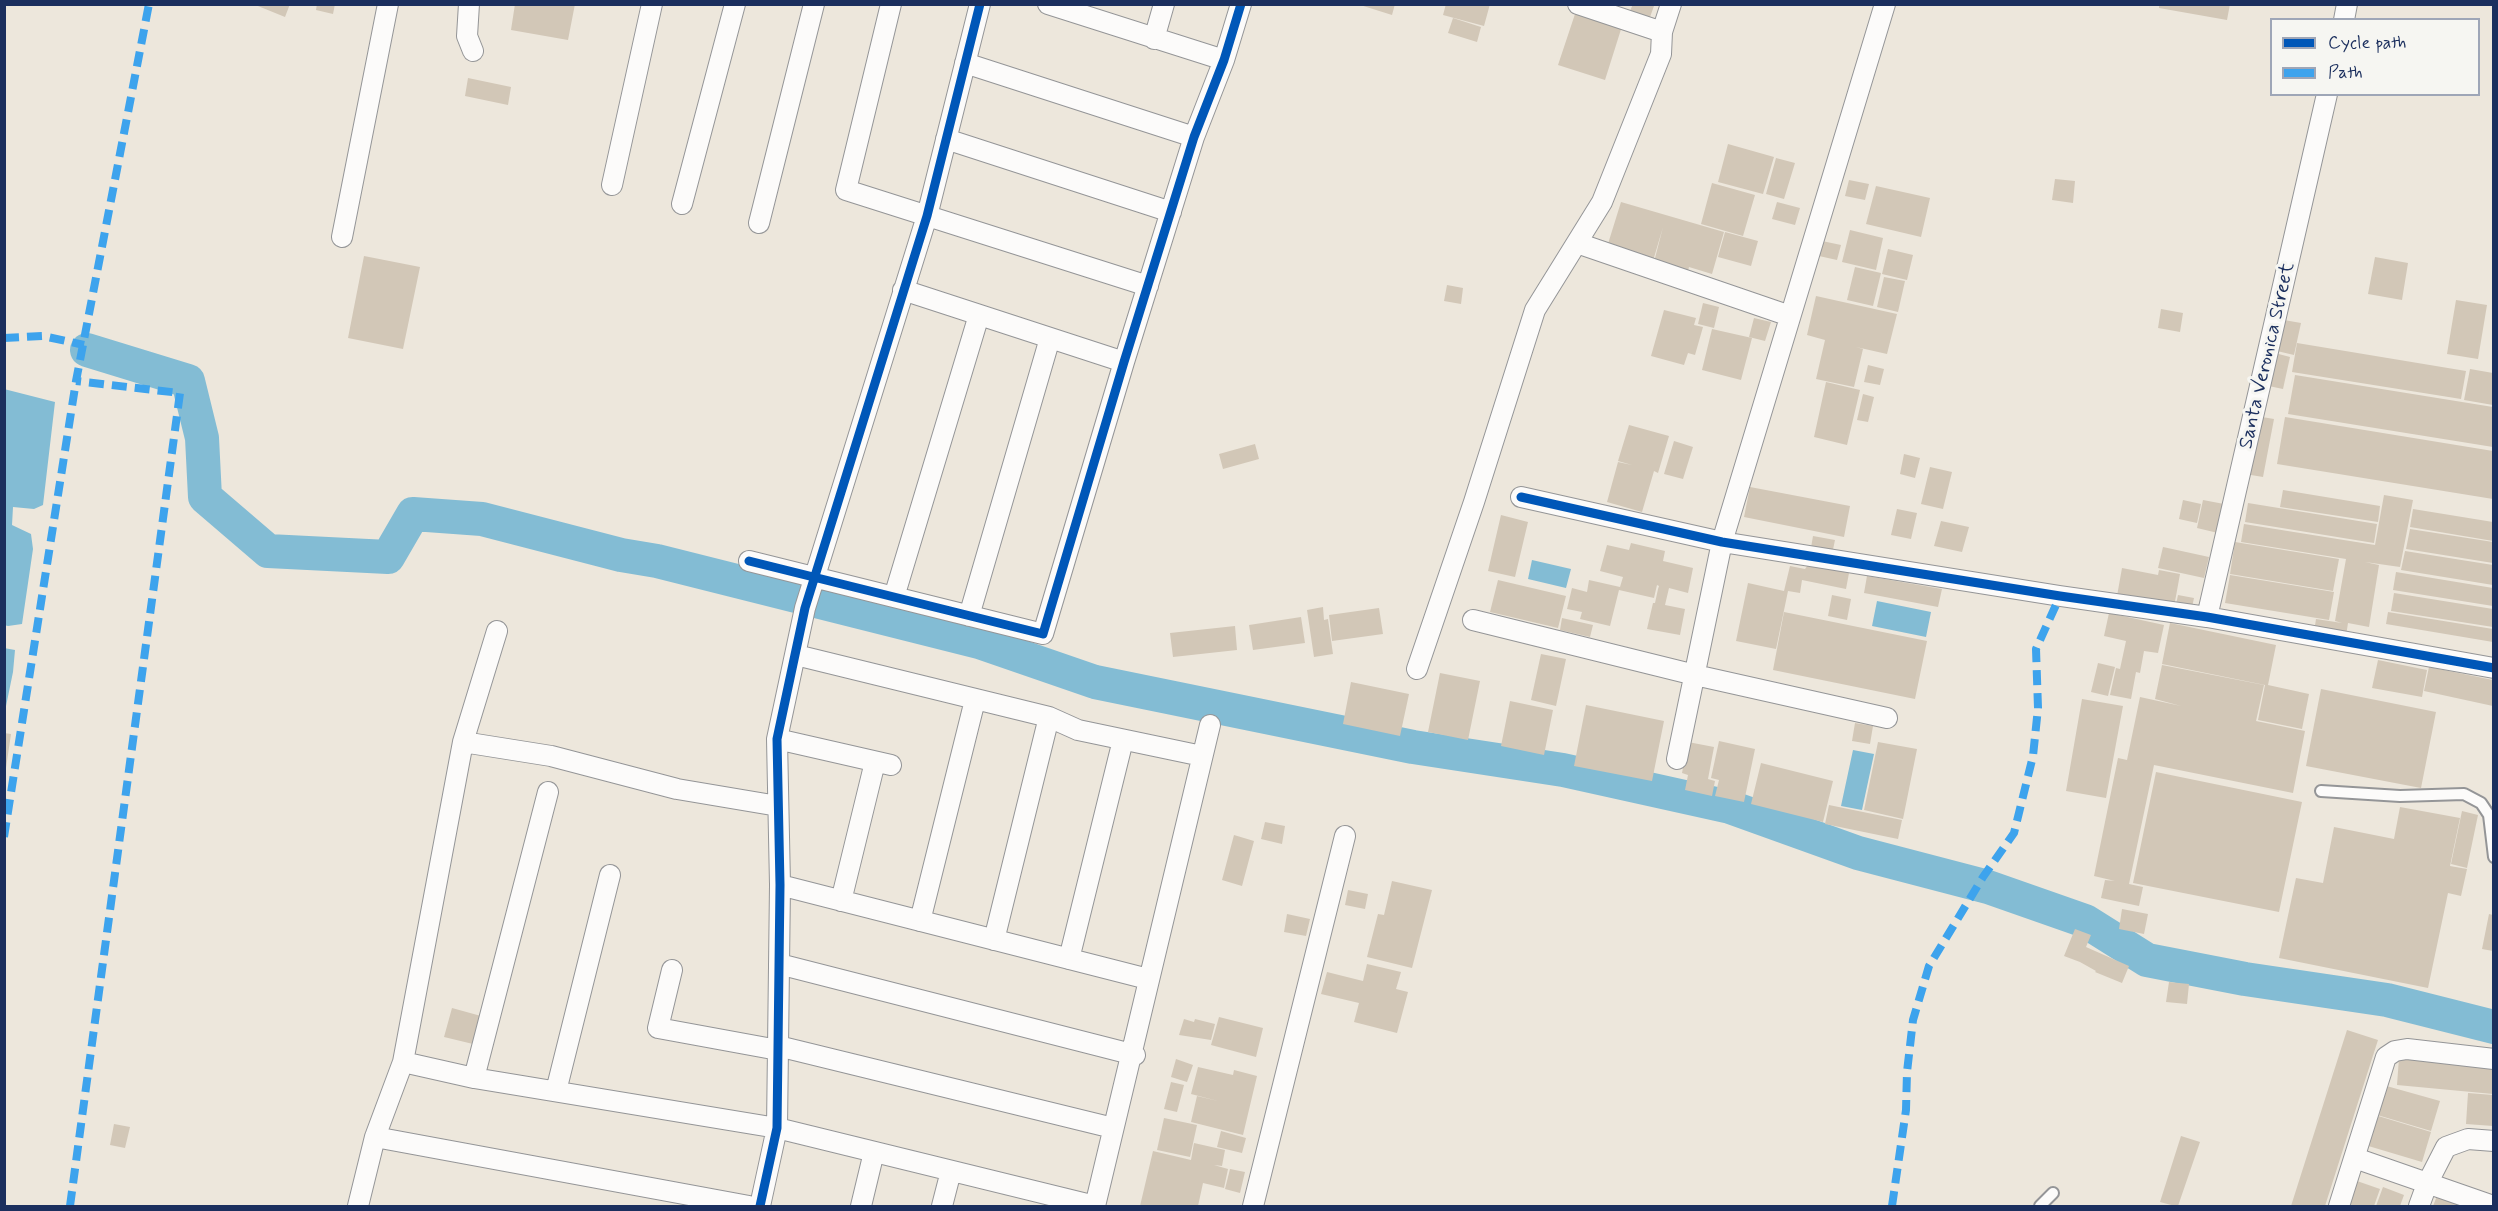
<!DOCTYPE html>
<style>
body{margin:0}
#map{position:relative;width:2498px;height:1211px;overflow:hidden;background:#ede7dc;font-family:Mynerve,sans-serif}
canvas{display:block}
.frame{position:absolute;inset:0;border:6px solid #1b2f5e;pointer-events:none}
.legend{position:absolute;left:2270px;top:18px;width:210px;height:78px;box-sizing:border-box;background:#f6f6f2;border:2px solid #9ea6b7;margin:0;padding:8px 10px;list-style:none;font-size:18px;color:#1b2f5e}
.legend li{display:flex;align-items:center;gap:12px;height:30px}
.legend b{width:30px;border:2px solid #9ea6b7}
</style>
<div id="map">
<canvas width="2498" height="1211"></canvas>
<div class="frame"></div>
<ul class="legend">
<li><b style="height:8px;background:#0057b8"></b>Cycle path</li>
<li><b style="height:8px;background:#3da3ed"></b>Path</li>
</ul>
</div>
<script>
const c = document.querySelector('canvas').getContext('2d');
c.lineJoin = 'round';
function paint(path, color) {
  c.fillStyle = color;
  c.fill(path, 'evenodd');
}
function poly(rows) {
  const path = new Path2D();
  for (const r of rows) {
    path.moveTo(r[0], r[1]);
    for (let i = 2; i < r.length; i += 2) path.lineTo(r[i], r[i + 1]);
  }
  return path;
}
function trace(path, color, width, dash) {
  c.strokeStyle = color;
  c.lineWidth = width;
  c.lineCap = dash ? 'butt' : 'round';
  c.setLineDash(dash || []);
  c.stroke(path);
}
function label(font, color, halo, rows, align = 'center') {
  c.font = font + ' Mynerve,sans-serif';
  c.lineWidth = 6;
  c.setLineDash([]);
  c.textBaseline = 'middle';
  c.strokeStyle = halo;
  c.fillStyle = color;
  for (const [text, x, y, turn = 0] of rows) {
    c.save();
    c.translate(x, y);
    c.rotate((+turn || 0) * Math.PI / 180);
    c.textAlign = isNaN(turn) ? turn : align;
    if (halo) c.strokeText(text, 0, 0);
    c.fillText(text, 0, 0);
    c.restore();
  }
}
paint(poly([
 [4,389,55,402,43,505,34,509,13,507,12,525,31,534,33,549,22,624,8,626,4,625],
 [1532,560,1571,569,1566,588,1528,579],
 [1877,601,1931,612,1926,637,1872,626],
 [4,648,15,650,13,672,5,711],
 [1853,750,1874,754,1862,810,1841,806]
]), '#83bcd4');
trace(poly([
 [87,350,188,381,202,438,205,497,268,551,388,557,413,514,482,519,621,555,657,561,979,642,1095,682,1413,747,1563,770,1730,807,1858,853,1988,887,2085,921,2147,960,2245,979,2387,1000,2494,1027]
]), '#83bcd4', 34);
paint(poly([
 [253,4,290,4,285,17],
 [317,4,335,4,333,14,316,10],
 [515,4,575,4,568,40,511,30],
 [1357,4,1395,4,1392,15],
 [1446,4,1490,4,1484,26,1443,15],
 [1633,4,1654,6,1650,17,1630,11],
 [2159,4,2230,4,2227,20,2159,8],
 [1577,8,1623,23,1605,80,1558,65],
 [1453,18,1481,27,1477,42,1448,33],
 [468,78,511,87,508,105,465,96],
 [1728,144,1774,157,1763,194,1718,182],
 [1776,158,1795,163,1784,199,1766,194],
 [2055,179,2075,181,2073,203,2052,200],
 [1849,180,1869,184,1865,200,1845,196],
 [1712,183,1755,195,1743,236,1701,224],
 [1876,186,1930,198,1921,237,1866,224],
 [1621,202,1724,232,1712,274,1689,267,1688,271,1654,262,1663,227,1653,261,1607,247],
 [1777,202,1800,208,1795,225,1772,219],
 [1850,230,1883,238,1876,270,1842,262],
 [1725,232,1758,241,1751,266,1718,257],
 [1822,241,1841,245,1837,260,1819,256],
 [1888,249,1913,255,1907,280,1882,274],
 [364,256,420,267,403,349,348,338],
 [2375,257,2408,263,2402,300,2368,294],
 [1855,267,1881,273,1873,306,1847,300],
 [1884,277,1905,281,1898,312,1877,307],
 [1447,285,1463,288,1461,304,1444,301],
 [1816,296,1897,314,1887,354,1856,347,1863,349,1854,387,1816,379,1825,340,1807,335],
 [2456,300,2487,305,2478,359,2447,354],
 [1703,303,1719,307,1714,328,1698,324],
 [2161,309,2183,313,2180,332,2158,328],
 [1664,310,1696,318,1694,325,1703,327,1695,355,1688,353,1684,365,1651,356],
 [1754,318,1771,322,1765,341,1749,337],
 [2284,320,2301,323,2294,355,2277,351],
 [1712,329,1752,338,1741,380,1702,370],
 [2297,343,2466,371,2461,399,2292,372],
 [2271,352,2290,357,2283,389,2264,385],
 [1868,365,1884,369,1880,385,1864,382],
 [2470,369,2493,373,2493,405,2464,400],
 [2295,375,2493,407,2493,447,2288,414],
 [1826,382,1860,390,1847,445,1814,437],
 [1863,394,1874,397,1868,422,1857,420],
 [2256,416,2274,419,2263,477,2245,474],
 [2285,417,2493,451,2493,499,2277,464],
 [1629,425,1669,436,1658,473,1654,471,1642,512,1607,502,1618,462,1632,465,1618,461],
 [1674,441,1693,447,1683,479,1664,474],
 [1255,444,1259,459,1223,469,1219,454],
 [1904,454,1920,458,1915,478,1900,474],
 [1930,467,1952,472,1943,509,1921,504],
 [1750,487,1850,506,1844,537,1744,517],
 [2283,490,2380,506,2378,522,2280,507],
 [2384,495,2413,500,2400,567,2365,562,2379,565,2369,627,2348,623,2346,636,2314,632,2316,619,2342,623,2335,621,2346,559,2241,542,2244,524,2375,545],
 [2183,500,2201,504,2197,523,2179,519],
 [2203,500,2224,504,2218,533,2197,528],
 [2248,503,2377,524,2374,543,2245,522],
 [1897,509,1917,513,1911,539,1891,535],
 [2413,509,2493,522,2493,541,2410,527],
 [1501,515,1528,522,1515,577,1488,571],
 [1941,521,1969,527,1962,552,1934,546],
 [2410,529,2493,542,2493,563,2406,549],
 [1813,536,1835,540,1829,569,1849,573,1846,589,1802,580,1800,593,1788,591,1776,649,1736,641,1748,583,1784,591,1790,566,1805,569,1808,565],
 [2235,542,2339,559,2333,591,2230,574],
 [1631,543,1665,551,1663,561,1693,568,1688,593,1669,588,1665,605,1685,609,1680,635,1647,629,1653,603,1655,603,1658,589,1659,586,1657,585,1654,598,1619,590,1610,626,1580,619,1582,612,1567,609,1572,588,1587,592,1589,580,1620,587,1623,577,1600,571,1607,545,1629,550],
 [2163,547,2209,557,2204,578,2158,568],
 [2405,551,2493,565,2493,585,2401,570],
 [2122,568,2158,575,2159,570,2180,574,2174,607,2117,596],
 [2396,572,2493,588,2493,606,2393,590],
 [2230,575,2334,592,2329,620,2225,603],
 [1867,576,1942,589,1938,607,1864,593],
 [1498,580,1566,596,1558,628,1490,612],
 [2394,593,2493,609,2493,627,2391,611],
 [1832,595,1851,599,1847,620,1828,616],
 [2178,595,2194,598,2191,612,2175,609],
 [1323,607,1324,620,1328,619,1333,654,1314,657,1307,610],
 [1379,608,1383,634,1332,641,1329,615],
 [1784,612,1927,641,1915,699,1773,670],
 [2388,612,2493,629,2493,642,2386,624],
 [2109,613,2164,625,2158,653,2144,651,2140,673,2136,672,2131,699,2110,695,2116,668,2120,669,2126,641,2104,636],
 [1301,617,1305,643,1253,650,1249,625],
 [1562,618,1593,625,1590,637,1560,630],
 [2170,623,2276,645,2268,685,2309,694,2302,729,2258,720,2265,685,2162,664],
 [1235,626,1237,650,1173,657,1170,633],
 [1541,654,1566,659,1556,706,1531,700],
 [2378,660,2427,670,2422,697,2372,688],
 [2098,663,2115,667,2108,696,2091,692],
 [2162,665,2264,685,2256,721,2305,731,2293,793,2154,765,2129,884,2143,887,2139,906,2101,898,2105,880,2115,881,2094,876,2118,758,2127,760,2140,697,2181,706,2155,699],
 [2429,667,2493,680,2493,706,2424,691],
 [1440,673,1480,681,1468,740,1428,732],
 [1351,682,1409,694,1400,736,1343,724],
 [2321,689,2436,712,2421,788,2306,766],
 [2082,699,2123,706,2106,798,2066,791],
 [1510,701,1553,710,1544,755,1501,746],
 [1586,705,1664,721,1652,781,1574,766],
 [1855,723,1873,726,1870,744,1852,741],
 [4,733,11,734,6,768,4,768],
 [1719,741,1755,749,1744,802,1715,796,1719,780,1711,778],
 [1688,742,1714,747,1708,779,1715,781,1712,796,1685,790,1688,775,1682,773],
 [1878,742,1917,749,1903,819,1864,810],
 [1761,763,1833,781,1823,822,1751,804],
 [2156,772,2302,802,2279,912,2133,883],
 [1829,805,1902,820,1898,839,1825,824],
 [2400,807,2460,818,2450,866,2467,869,2461,896,2448,893,2428,988,2279,958,2296,878,2323,883,2334,827,2394,839],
 [2462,811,2478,815,2467,868,2451,864],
 [1265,822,1285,826,1282,844,1261,839],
 [1234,835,1254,841,1242,886,1222,880],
 [1392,881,1432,890,1412,968,1367,957,1378,914,1384,915],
 [1348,890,1368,894,1365,909,1345,905],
 [2122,909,2148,914,2144,934,2119,929],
 [1287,914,1310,919,1306,936,1284,932],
 [2489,914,2493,915,2493,951,2482,949],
 [2075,929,2091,935,2086,947,2129,966,2122,983,2095,972,2096,971,2080,962,2064,956],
 [1367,964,1401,972,1396,989,1408,992,1397,1033,1354,1022,1359,1003,1321,994,1327,972,1363,981],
 [2169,982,2189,984,2187,1004,2166,1002],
 [452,1008,481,1016,473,1044,444,1037],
 [1219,1017,1263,1028,1256,1057,1211,1045],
 [1184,1019,1194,1022,1195,1019,1215,1024,1211,1040,1179,1035],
 [2347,1030,2378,1040,2361,1093,2325,1206,2291,1206],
 [2399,1058,2493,1066,2493,1094,2397,1085],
 [1176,1059,1193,1065,1187,1082,1171,1077],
 [1198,1067,1233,1075,1234,1070,1257,1076,1243,1135,1191,1122,1197,1096,1218,1101,1191,1094],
 [1171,1082,1184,1085,1177,1112,1164,1109],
 [2383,1085,2440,1101,2431,1131,2374,1114],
 [2468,1093,2493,1095,2493,1126,2466,1124],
 [2375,1115,2431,1132,2422,1162,2365,1145],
 [1164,1118,1197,1125,1190,1157,1157,1150],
 [114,1124,130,1127,125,1148,110,1145],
 [1221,1131,1246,1138,1242,1153,1217,1147],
 [2181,1136,2200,1142,2178,1206,2175,1206,2160,1202],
 [1194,1143,1225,1150,1222,1166,1214,1165,1228,1169,1224,1188,1203,1183,1198,1206,1140,1206,1153,1151,1191,1160],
 [1230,1169,1245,1172,1240,1193,1225,1189],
 [2357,1181,2380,1189,2374,1206,2348,1206],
 [2383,1187,2404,1195,2400,1206,2376,1206],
 [2437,1196,2466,1206,2433,1206]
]), '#d2c7b7');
const service = poly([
 [2321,791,2400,796,2464,794,2481,803,2489,815,2494,857],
 [2040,1206,2053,1193]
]);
const minor = poly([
 [469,4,467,36,473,51],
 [891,4,846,190,1148,286],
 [1048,4,1224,60],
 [1578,4,1662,32,1671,4],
 [2344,20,2347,4],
 [1154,39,1164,4],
 [965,63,1194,137],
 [946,139,1171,212],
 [612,185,652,4],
 [682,204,735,4],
 [759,223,814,4],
 [342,237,388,4],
 [1577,243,1790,316],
 [903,290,1124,362],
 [1521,497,1722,542,2060,596,2207,617,2494,668],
 [749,561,1043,634,1124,362,1194,137,1224,60,1241,4],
 [894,597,979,315],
 [969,616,1050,338],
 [2207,617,2327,94],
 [1473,620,1695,675,1887,718],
 [796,655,1049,717,1078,730,1202,756],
 [1417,669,1474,502,1535,310,1602,202,1661,54,1662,32],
 [777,739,891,765],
 [463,742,551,756,677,789,778,806],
 [1677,759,1722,542,1885,4],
 [780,885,1148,979],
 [841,901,875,762],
 [920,921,975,700],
 [994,940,1049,717],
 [1069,959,1123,740],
 [779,964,1135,1055],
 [672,970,658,1028,778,1050],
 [778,1046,1113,1128],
 [403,1062,474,1078,777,1128,1095,1206],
 [474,1078,548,792],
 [556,1091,610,875],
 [375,1137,749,1206],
 [2355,1158,2493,1206],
 [358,1206,375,1137,403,1062,463,742,497,631],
 [760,1206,777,1128,780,885,777,739,805,608,927,216,980,4],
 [861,1206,874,1152],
 [942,1206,951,1171],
 [1095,1206,1210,725],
 [1253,1206,1345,836],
 [2339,1206,2386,1057,2395,1051,2407,1049,2494,1059],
 [2419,1206,2427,1184,2446,1147,2468,1139,2494,1141]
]);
trace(service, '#949597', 14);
trace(minor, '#949597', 22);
trace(service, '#fcfbfa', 10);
trace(minor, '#fcfbfa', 20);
trace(poly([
 [4,338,43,336,84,345],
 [4,837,76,381,149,4],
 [70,1206,180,393,76,381],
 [1892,1206,1906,1110,1907,1072,1913,1020,1929,966,1983,877,2014,833,2033,756,2038,708,2036,649,2060,596]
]), '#3da3ed', 8, [15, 8]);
trace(poly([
 [1521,497,1722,542,2060,596,2207,617,2494,668],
 [749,561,1043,634,1124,362,1194,137,1224,60,1241,4],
 [760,1206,777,1128,780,885,777,739,805,608,927,216,980,4]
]), '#0057b8', 9);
label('20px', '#1b2f5e', '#f6f6f2', [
 ["Santa Veronica Street",2268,356,-77]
]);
</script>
